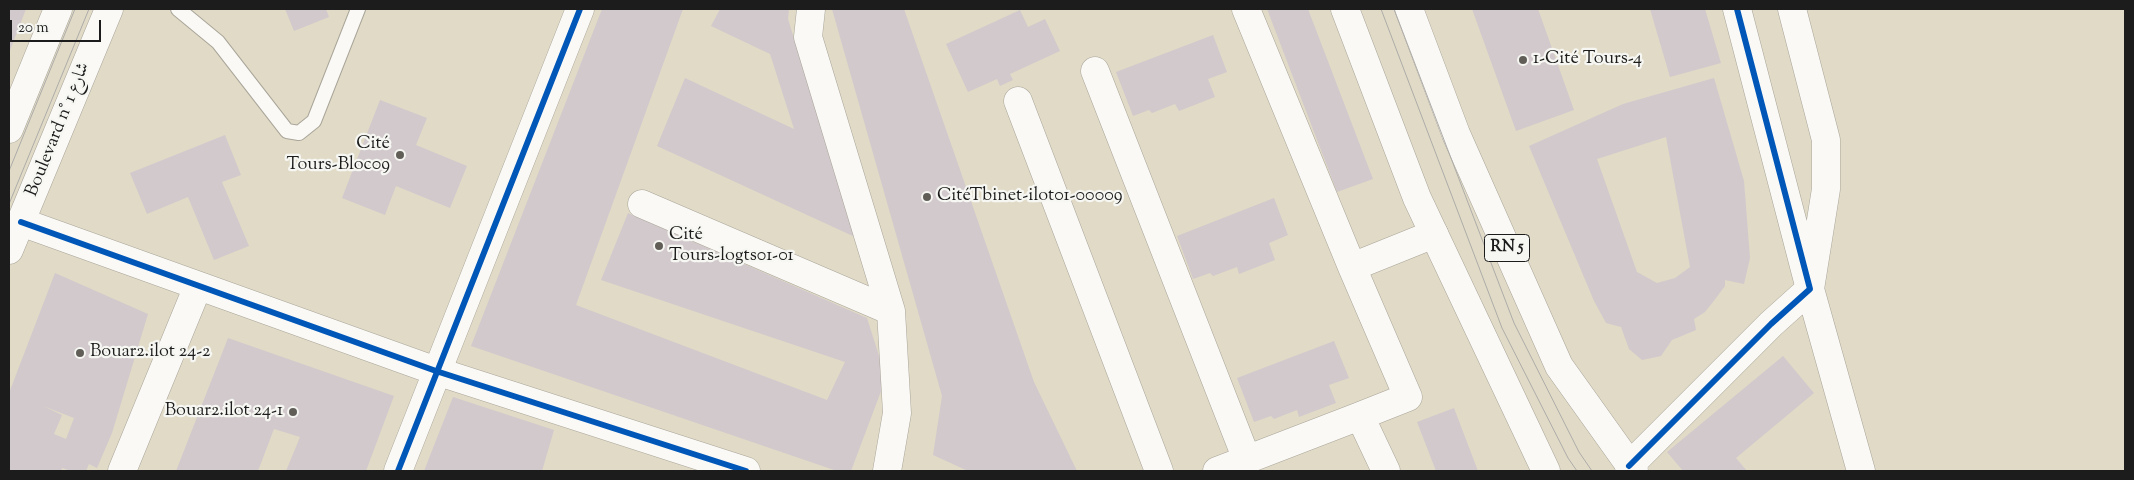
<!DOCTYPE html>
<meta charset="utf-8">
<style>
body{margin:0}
#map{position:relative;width:2134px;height:480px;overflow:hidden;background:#e0dac6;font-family:"Sorts Mill Goudy",serif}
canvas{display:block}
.frame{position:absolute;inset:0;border:10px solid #1c1c1c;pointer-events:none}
.scale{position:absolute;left:10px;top:20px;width:91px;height:22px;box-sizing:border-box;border:2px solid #1c1c1c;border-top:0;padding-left:6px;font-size:15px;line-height:18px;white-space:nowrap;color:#1c1c1c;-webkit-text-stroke:4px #f6f6f2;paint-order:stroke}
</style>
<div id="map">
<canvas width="2134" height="480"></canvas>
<div class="frame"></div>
<div class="scale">20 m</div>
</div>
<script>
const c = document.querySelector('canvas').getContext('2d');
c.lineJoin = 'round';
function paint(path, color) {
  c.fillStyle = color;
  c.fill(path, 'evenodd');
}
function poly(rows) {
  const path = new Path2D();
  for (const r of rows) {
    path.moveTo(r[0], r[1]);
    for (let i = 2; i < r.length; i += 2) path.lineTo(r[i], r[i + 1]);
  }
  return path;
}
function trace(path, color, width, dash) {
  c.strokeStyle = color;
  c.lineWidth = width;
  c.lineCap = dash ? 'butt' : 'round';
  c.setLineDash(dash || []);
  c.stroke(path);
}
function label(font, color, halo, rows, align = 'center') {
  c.font = font + ' "Sorts Mill Goudy",Amiri,serif';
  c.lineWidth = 4.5;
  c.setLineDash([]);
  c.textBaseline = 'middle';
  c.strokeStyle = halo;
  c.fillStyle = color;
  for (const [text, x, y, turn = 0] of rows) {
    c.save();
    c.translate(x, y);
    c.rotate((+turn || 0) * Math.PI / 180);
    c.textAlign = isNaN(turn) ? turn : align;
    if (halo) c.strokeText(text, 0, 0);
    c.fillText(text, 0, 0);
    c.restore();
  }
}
paint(poly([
 [9,9,26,9,9,53],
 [285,9,326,9,329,17,294,31],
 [602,9,683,9,576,305,827,400,845,362,601,280,628,213,867,318,886,378,851,471,837,471,471,346],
 [720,9,789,9,788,19,855,237,657,146,685,78,794,129,770,54,711,26],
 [832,9,904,9,1034,382,1077,471,968,471,933,455,942,396],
 [1267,9,1308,9,1373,179,1337,192],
 [1472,9,1538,9,1574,110,1516,131],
 [1650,9,1705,9,1721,63,1670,77],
 [1020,10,1028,27,1045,19,1060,51,1010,74,1013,80,1000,86,997,79,968,92,946,44],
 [1213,35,1227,72,1208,79,1215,97,1179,111,1175,104,1152,113,1149,110,1133,116,1116,72],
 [1714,78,1744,181,1750,258,1744,284,1725,280,1725,286,1713,302,1705,312,1694,319,1696,330,1672,340,1661,356,1642,360,1629,349,1621,327,1606,323,1594,301,1529,146,1623,104],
 [1666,137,1690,267,1675,278,1657,283,1637,272,1597,159],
 [380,100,427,118,416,145,467,166,450,208,396,186,385,215,342,198],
 [225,135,241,175,222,182,249,246,214,260,188,197,147,214,130,173],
 [1274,198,1288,235,1269,243,1275,260,1239,274,1237,267,1213,276,1210,273,1193,279,1177,236],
 [55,273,148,314,112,433,97,468,89,464,86,471,71,471,62,468,61,471,9,471,9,393],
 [43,406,74,418,66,439,54,434,62,415],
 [228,338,394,396,366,471,286,471,300,437,274,429,258,471,176,471],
 [1334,341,1349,378,1329,385,1336,403,1299,417,1297,410,1274,419,1271,416,1254,422,1237,378],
 [1783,356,1814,393,1736,458,1747,471,1683,471,1667,452],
 [453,397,554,430,542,471,424,471],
 [1454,408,1478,471,1436,471,1417,422]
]), '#d2c9cd');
const service = poly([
 [178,9,218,42,287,131,299,133,314,121,358,9]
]);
const minor = poly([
 [811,9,808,37,891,311,897,413,887,471],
 [1246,9,1352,267],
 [1792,9,1826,140,1826,189,1810,289,1861,471],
 [1095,71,1247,460],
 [1018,101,1159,471],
 [642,204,891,311],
 [21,222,436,371,746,471],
 [1629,466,1771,324,1810,289,1737,9],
 [122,471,198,286],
 [398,471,580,9],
 [1217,471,1360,416],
 [1386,471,1360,416,1408,397,1352,267,1434,234]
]);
const secondary = poly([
 [9,129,58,9],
 [9,250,109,9]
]);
const primary = poly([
 [1345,9,1417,198,1546,471],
 [1409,9,1456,134,1559,366,1634,471]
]);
trace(service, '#a9a599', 16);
trace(minor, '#a9a599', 29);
trace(secondary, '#a9a599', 29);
trace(primary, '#a9a599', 29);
trace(service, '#faf9f6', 14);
trace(minor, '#faf9f6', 28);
trace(secondary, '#faf9f6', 28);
trace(primary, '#faf9f6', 28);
trace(poly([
 [1381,9,1502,328,1568,458,1577,471],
 [1394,9,1514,323,1579,452,1592,471],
 [9,171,75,9],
 [9,204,89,9]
]), '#adaca9', 1);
trace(poly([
 [21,222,436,371,746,471],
 [1629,466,1771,324,1810,289,1737,9],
 [398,471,580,9]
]), '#0057b8', 6);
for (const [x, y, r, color] of [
 [1523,60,5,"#615e58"],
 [400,155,5,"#615e58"],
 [927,197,5,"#615e58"],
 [659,246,5,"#615e58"],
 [80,353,5,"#615e58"],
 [293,412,5,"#615e58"]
]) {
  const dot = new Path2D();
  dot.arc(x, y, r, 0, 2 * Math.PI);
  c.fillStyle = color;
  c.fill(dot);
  trace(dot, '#f6f6f2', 2);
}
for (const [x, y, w] of [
 [1507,248,45]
]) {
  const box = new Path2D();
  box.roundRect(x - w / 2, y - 13.5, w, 27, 4);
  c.fillStyle = '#f6f6f2';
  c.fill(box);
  trace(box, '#1c1c1c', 1);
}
label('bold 16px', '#1c1c1c', null, [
 ["RN 5",1507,248]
]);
label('18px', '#1c1c1c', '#f6f6f2', [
 ["1-Cité Tours-4",1533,60],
 ["Cité",390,145,"right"],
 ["Tours-Bloc09",390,166,"right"],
 ["CitéTbinet-ilot01-00009",937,197],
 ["Cité",669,236],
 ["Tours-logts01-01",669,257],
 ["Bouar2.ilot 24-2",90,353],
 ["Bouar2.ilot 24-1",283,412,"right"]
], 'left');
label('18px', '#1c1c1c', '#f6f6f2', [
 ["Boulevard n° شارع 1",59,130,-68]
]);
</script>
